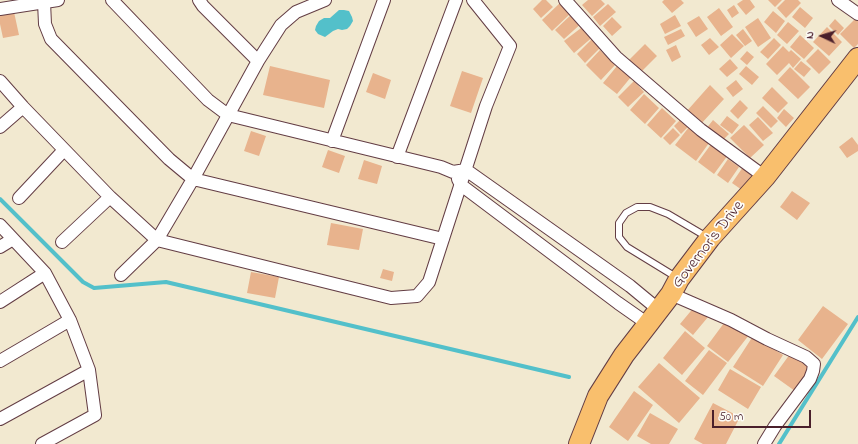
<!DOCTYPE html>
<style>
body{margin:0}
#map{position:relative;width:858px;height:444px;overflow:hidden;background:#f2e9d0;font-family:"Indie Flower",sans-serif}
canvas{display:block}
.north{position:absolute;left:802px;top:16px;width:40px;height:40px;-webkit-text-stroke:3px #fdfcf7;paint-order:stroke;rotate:274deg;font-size:11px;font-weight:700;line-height:16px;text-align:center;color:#4a1f2b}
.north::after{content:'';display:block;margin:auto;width:14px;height:18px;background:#4a1f2b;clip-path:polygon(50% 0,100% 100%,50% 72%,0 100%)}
.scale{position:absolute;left:712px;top:410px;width:99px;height:18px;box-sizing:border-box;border:2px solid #4a1f2b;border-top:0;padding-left:5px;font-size:12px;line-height:14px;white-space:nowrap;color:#4a1f2b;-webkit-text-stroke:3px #fdfcf7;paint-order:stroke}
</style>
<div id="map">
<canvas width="858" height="444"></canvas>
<div class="north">N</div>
<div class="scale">50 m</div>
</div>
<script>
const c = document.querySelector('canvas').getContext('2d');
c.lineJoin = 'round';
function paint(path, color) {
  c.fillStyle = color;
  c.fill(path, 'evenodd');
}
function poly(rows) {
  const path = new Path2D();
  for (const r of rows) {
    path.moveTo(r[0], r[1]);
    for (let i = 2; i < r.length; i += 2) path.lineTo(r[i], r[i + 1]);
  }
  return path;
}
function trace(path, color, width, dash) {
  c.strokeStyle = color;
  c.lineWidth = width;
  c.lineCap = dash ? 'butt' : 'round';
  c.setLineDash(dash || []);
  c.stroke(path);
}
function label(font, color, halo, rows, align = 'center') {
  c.font = font + ' "Indie Flower",sans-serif';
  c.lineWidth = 3.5;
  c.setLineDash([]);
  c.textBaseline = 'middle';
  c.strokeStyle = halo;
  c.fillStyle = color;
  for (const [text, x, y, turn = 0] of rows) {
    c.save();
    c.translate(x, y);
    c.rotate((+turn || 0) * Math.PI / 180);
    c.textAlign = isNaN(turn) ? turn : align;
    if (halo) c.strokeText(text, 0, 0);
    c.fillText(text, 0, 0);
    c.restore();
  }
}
paint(poly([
 [339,10,344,10,349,11,352,17,353,21,350,26,347,29,342,30,338,29,333,31,325,37,318,34,315,30,316,26,319,21,324,18,330,18]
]), '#53c0ca');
trace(poly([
 [0,199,83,282,94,288,166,282,569,377],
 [779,444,858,317]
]), '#53c0ca', 4);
paint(poly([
 [542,0,546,0,553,7,541,18,533,9],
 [588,0,601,0,605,4,592,16,582,5],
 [664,0,681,0,684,3,672,13,662,2],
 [743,0,750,0,755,7,746,15,737,4],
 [768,0,782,0,775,7],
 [785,0,798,0,801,3,786,18,777,8],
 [560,3,570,14,552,31,542,20],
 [608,4,616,12,600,26,593,17],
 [734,5,739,13,732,18,727,10],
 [800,7,813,18,805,28,792,17],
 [719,8,733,27,721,36,707,17],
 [773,11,785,21,776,33,764,22],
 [14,12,19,35,3,38,0,24,0,15],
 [574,12,583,22,564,39,555,30],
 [675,15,681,26,665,34,660,24],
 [699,16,708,29,696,37,687,23],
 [858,16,858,44,854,48,840,34],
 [612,17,622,27,612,36,603,26],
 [758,18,771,38,758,47,745,27],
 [835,19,844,28,838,35,829,26],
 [788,22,799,31,787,44,777,35],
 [585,25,595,35,574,53,564,41],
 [827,27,842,42,829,56,813,42],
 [681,29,685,36,668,45,664,37],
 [743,29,752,41,745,46,736,35],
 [732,34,744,46,731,58,720,45],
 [800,35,814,48,804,59,790,47],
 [595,36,604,44,585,63,577,54],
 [710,38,719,47,709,55,701,45],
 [774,38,781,45,768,59,760,52],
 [645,44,657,56,640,73,628,61],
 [676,45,681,57,672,62,666,50],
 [783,46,789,52,791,50,801,59,793,68,789,63,777,75,766,64],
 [818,49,831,62,819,74,806,61],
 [600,50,615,65,601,80,586,65],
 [747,51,754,57,747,65,740,59],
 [730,59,738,68,727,77,719,69],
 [801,61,811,69,804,77,794,69],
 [270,66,330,80,324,108,263,95],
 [617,66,631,77,617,94,603,83],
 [746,66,759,77,752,85,739,74],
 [790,67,810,87,798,99,778,80],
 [462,71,483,78,471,113,450,106],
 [373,73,391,80,385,99,366,92],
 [736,80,743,89,733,97,726,88],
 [634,81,644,92,628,107,618,97],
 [710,85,724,99,700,125,686,112],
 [772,87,788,103,778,113,762,98],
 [644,94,659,108,645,124,630,110],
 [740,100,748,108,738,119,730,111],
 [763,106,778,121,771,128,756,113],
 [662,108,676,121,661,138,647,125],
 [784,109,794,118,786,127,777,118],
 [727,116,739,125,732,134,720,125],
 [758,117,773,133,763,141,749,125],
 [681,119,689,126,681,134,674,126],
 [713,120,729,134,721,142,706,129],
 [744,125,764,145,750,158,730,138],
 [689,127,709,143,696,161,675,145],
 [673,128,680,135,670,145,663,138],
 [251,131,266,136,259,156,244,151],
 [852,137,858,145,858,151,847,158,839,147],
 [712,143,728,155,714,174,698,162],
 [328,150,345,156,339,173,322,167],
 [728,159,739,167,728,183,717,175],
 [364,160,382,166,377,184,358,179],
 [743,167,753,174,742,190,732,183],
 [792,191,810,203,797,220,780,207],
 [331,223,363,229,359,250,327,245],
 [383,269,394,272,392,281,380,278],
 [251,272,279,277,275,298,247,293],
 [695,306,708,317,693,335,680,324],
 [823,306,848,324,822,359,798,340],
 [727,319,749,335,728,362,707,346],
 [685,331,705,348,682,375,663,358],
 [753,336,783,355,763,386,733,367],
 [709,350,727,363,703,395,685,381],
 [790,354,811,369,795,391,774,376],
 [659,363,700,398,679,423,638,387],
 [730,369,761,387,748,409,718,390],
 [634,391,653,405,628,441,609,427],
 [713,403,740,417,726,444,703,444,694,439],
 [650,413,678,429,669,444,651,444,637,436]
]), '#e8b38d');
const lane = poly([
 [676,277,627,247,619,237,619,223,626,213,637,207,650,207,668,214,707,237]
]);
const street = poly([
 [112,0,208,100,228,115,441,167,453,172,466,170,630,286,659,310],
 [199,0,203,6,258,61],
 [565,0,616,57,701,130,765,177],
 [838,0,858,14],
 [44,2,45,24,51,39,169,159,193,179,443,239],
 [0,9,58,0],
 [0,81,23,107,110,197,157,240,391,298,417,296,429,282,486,106,510,46,473,0],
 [0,127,23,107],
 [332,141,384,0],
 [397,157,456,0],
 [458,179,461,185,618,303,648,324],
 [19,198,64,150],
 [0,225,45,273,70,320,89,370,95,415,42,444],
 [62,242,110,197],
 [0,247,13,239],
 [121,275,157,240,193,179,258,61,281,25,296,12,325,0],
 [671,294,731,320,767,339,806,357,814,364,813,371,810,379,775,426,764,444],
 [0,302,45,273],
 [0,361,70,320],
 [0,419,89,370]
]);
const primary = poly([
 [579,444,598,396,624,355,648,324,671,294,679,279,710,238,765,177,858,58]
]);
trace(lane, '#633d44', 8);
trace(street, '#633d44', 14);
trace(primary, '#633d44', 22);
trace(lane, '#fff', 6);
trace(street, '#fff', 12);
trace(primary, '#f9bf6d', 20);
label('16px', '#4a1f2b', '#fdfcf7', [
 ["Governor's Drive",709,245,-52]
]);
</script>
